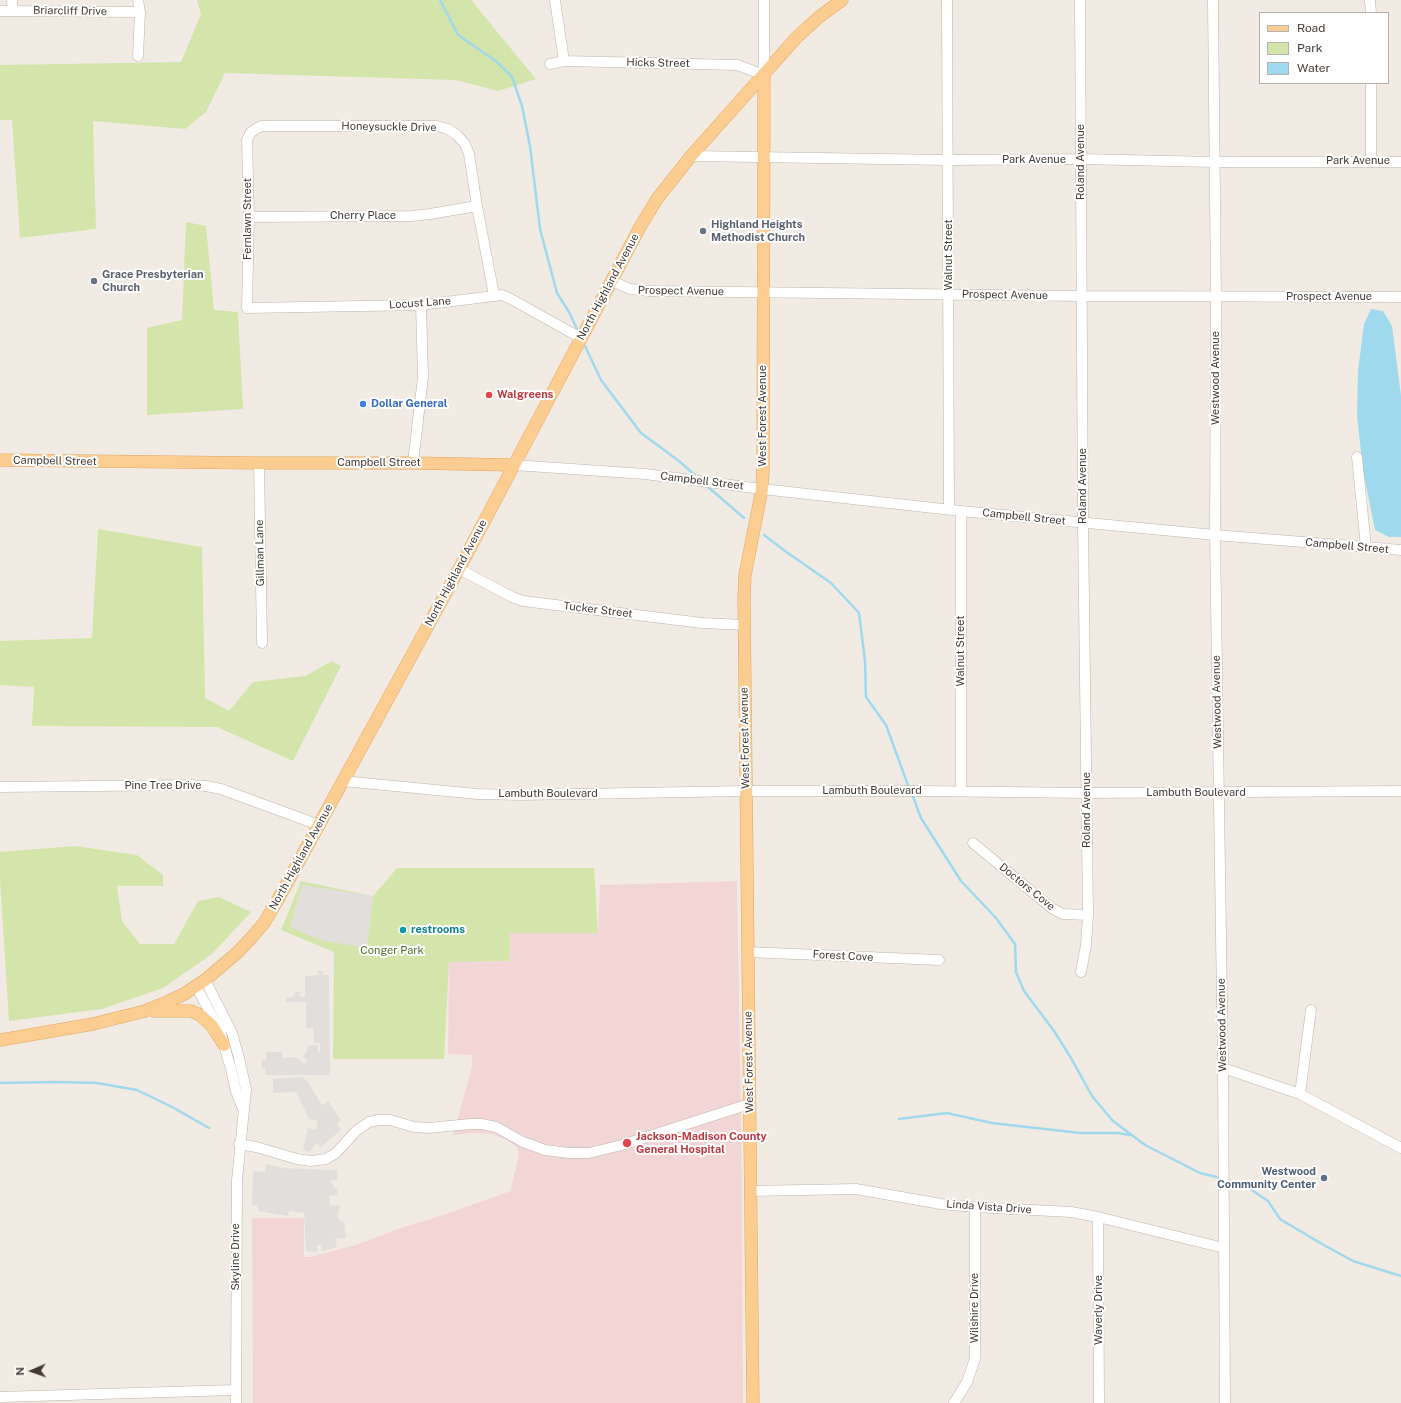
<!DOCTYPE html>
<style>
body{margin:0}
#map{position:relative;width:1401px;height:1403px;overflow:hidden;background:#f1ebe3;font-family:"Public Sans",sans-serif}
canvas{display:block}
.legend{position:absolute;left:1259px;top:12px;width:130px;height:72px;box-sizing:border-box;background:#fff;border:1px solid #b3b0ad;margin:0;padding:5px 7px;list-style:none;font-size:12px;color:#423a33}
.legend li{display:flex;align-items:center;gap:8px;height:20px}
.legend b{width:20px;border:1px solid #b3b0ad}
.north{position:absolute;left:12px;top:1351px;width:40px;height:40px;-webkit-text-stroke:3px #fff;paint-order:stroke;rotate:268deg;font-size:11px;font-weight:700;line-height:16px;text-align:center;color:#423a33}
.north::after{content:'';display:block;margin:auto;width:14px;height:18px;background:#423a33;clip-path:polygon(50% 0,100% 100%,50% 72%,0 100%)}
</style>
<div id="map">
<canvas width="1401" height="1403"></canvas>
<ul class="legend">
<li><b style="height:5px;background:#fccd91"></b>Road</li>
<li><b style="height:11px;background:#d4e5ac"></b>Park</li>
<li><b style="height:11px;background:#9fd9ee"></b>Water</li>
</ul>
<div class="north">N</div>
</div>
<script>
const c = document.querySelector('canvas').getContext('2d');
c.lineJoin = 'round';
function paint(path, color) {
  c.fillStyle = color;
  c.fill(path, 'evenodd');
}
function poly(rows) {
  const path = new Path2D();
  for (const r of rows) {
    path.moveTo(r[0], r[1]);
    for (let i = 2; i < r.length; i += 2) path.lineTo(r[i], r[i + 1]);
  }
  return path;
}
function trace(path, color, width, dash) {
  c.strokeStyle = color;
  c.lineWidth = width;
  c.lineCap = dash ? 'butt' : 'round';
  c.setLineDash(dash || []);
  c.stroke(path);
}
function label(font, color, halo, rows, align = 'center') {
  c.font = font + ' "Public Sans",sans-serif';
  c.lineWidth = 4;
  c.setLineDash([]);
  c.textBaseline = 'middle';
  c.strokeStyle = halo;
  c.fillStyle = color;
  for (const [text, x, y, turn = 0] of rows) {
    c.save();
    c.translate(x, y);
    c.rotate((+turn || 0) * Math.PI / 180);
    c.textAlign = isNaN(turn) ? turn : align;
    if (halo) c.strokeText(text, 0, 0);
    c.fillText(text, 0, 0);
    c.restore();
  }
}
paint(poly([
 [737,881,742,1187,743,1403,253,1403,252,1219,255,1218,304,1218,304,1257,310,1257,356,1245,398,1229,446,1214,511,1191,512,1183,519,1155,517,1147,507,1140,492,1134,469,1133,453,1135,472,1067,472,1055,448,1054,449,962,509,961,510,933,598,933,600,885]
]), '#f2d6d6');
paint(poly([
 [197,0,471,0,536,79,498,91,455,80,225,73,206,112,185,129,93,121,96,229,20,238,12,120,0,120,0,65,181,62,201,14],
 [186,222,206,226,214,310,238,312,243,409,147,415,147,328,182,320],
 [98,529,202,547,205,698,229,711,253,682,305,676,332,661,341,666,293,761,217,727,32,726,34,687,0,685,0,641,92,638],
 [75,846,137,855,163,875,163,886,117,886,122,921,140,944,174,944,198,901,219,897,251,912,212,954,163,988,102,1009,9,1021,0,879,0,852],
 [397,868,594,868,598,933,510,933,509,961,449,962,444,1059,333,1059,334,952,281,930,301,881,373,896]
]), '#d4e5ac');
paint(poly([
 [302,885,373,896,367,948,320,940,290,927],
 [318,971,323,971,323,975,329,975,330,1075,265,1075,265,1068,262,1068,262,1060,266,1060,266,1052,282,1052,282,1058,296,1057,304,1064,307,1061,302,1056,307,1052,307,1046,318,1045,318,1052,320,1052,320,1043,314,1043,313,1028,306,1028,306,1002,286,1002,286,998,292,997,295,995,295,992,300,992,299,995,302,997,305,997,305,976,318,975],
 [302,1077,308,1082,321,1104,323,1105,328,1101,341,1120,337,1124,341,1130,321,1147,316,1143,310,1152,303,1150,308,1128,316,1130,318,1121,309,1119,296,1092,273,1093,273,1079],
 [266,1164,282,1168,304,1169,337,1170,337,1180,331,1181,331,1183,337,1190,338,1195,329,1196,330,1206,340,1205,337,1218,342,1222,344,1221,346,1238,335,1239,337,1247,322,1251,321,1245,317,1245,317,1252,306,1251,304,1213,289,1211,288,1216,258,1211,258,1205,252,1205,253,1171,265,1172]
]), '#e1dedb');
paint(poly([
 [1371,309,1383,311,1392,326,1401,396,1401,537,1389,537,1375,530,1363,470,1357,416,1358,371,1364,324]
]), '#9fd9ee');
trace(poly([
 [440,0,458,35,497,62,512,77,522,106,530,146,540,229,557,293,569,312,577,329],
 [585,346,601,380,641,433,679,461,697,477],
 [707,486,744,518],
 [764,535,785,551,831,583,859,613,865,661,866,697,886,725,909,788],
 [912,794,921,818,961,881,996,918,1015,944,1016,972,1024,991,1054,1031,1071,1058,1092,1096,1113,1121,1145,1145,1200,1173,1221,1178],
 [0,1083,55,1082,97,1083,137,1090,172,1107,209,1128],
 [899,1119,947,1113,992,1123,1080,1133,1118,1133,1130,1135],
 [1226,1180,1243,1184,1268,1201,1280,1219,1322,1244,1353,1261,1401,1276]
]), '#9fd9ee', 2.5);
const minor = poly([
 [12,0,13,11],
 [555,0,564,61],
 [947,0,949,509],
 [1080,0,1083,523,1088,915,1086,945,1081,972],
 [1213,0,1216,297,1215,535,1223,1068,1225,1403],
 [1370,0,1371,13],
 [0,11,140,12],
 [138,56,140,12,138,0],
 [550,64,564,61,737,65,764,75,764,0],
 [1371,83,1371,161],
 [691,156,948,160,1080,159,1215,162,1401,162],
 [249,217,412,216,430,214,477,206],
 [612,281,630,289,650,291,1082,296,1401,297],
 [494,295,477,206,469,154,465,144,457,135,448,129,437,126,261,126,251,132,247,140,249,217,247,308,421,305,502,295,511,299,581,338],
 [1357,457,1366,547],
 [259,463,262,643],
 [413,463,423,377,421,305],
 [514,465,645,474,762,489,961,511,1215,535,1366,547,1401,550],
 [961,511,961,791],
 [459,569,512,597,523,601,702,623,744,625],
 [343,781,477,794,521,795,746,791,922,791,1087,793,1401,791],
 [0,787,191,785,206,786,221,789,319,825],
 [973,843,1053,909,1063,914,1088,915],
 [747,952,939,960],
 [205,980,232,1033,239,1058,246,1089,237,1180,236,1403],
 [196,986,220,1031,231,1069,236,1091,243,1109],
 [1223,1068,1300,1094,1401,1148],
 [1300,1094,1311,1010],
 [239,1144,256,1147,297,1159,311,1161,326,1159,336,1153,356,1131,369,1122,379,1120,390,1120,414,1127,428,1128,470,1124,482,1124,496,1127,523,1142,545,1150,569,1153,589,1153,622,1145,749,1104],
 [750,1191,856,1189,941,1204,975,1207,1071,1212,1098,1217,1224,1248],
 [1098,1217,1099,1403],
 [0,1397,235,1390],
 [954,1403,967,1382,975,1359,975,1207]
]);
const major = poly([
 [0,460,259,463,413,463,514,465],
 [154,1011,191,1011,200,1015,212,1026,224,1045],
 [0,1040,93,1024,145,1011,167,1002,184,994,205,980,238,952,252,937,264,923,276,903,343,781,459,569,640,227,657,199,691,156,797,37,819,17,842,0],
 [753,1403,744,598,745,575,762,489,763,469,764,75]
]);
trace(minor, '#bfb4a9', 11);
trace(major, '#e0a761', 13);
trace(minor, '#fff', 10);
trace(major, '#fccd91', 12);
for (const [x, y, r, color] of [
 [703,231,4,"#6b7280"],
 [94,281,4,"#6b7280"],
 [489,395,4,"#e0444e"],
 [363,404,4,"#3f7fe0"],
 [403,930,4,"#0f9aa8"],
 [627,1143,5,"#e0444e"],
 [1324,1178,4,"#5c6f8a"]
]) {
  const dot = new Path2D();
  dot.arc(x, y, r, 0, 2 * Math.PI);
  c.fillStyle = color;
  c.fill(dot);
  trace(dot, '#fff', 1.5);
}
label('11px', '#423a33', '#fff', [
 ["Briarcliff Drive",70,11,1],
 ["Hicks Street",658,63,1],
 ["Honeysuckle Drive",389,127,1],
 ["Park Avenue",1034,160],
 ["Park Avenue",1358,161],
 ["Roland Avenue",1081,162,-90],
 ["Cherry Place",363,216],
 ["Fernlawn Street",248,219,-90],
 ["Walnut Street",949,255,-90],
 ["North Highland Avenue",608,287,-62],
 ["Prospect Avenue",681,291,1],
 ["Prospect Avenue",1005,295,1],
 ["Prospect Avenue",1329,297],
 ["Locust Lane",420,303,-4],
 ["Westwood Avenue",1216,378,-90],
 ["West Forest Avenue",763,416,-90],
 ["Campbell Street",55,461,1],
 ["Campbell Street",379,463],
 ["Campbell Street",702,481,7],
 ["Roland Avenue",1083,486,-90],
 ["Campbell Street",1024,517,6],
 ["Campbell Street",1347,546,5],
 ["Gillman Lane",260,553,-91],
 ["North Highland Avenue",456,573,-62],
 ["Tucker Street",598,610,7],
 ["Walnut Street",961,651,-90],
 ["Westwood Avenue",1217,702,-91],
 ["West Forest Avenue",745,738,-91],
 ["Pine Tree Drive",163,786],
 ["Lambuth Boulevard",872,791],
 ["Lambuth Boulevard",1196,793],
 ["Lambuth Boulevard",548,794],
 ["Roland Avenue",1087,810,-90],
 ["North Highland Avenue",301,857,-61],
 ["Doctors Cove",1027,887,39],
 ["Forest Cove",843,956,3],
 ["Westwood Avenue",1222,1025,-91],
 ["West Forest Avenue",749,1062,-91],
 ["Linda Vista Drive",989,1207,4],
 ["Skyline Drive",236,1257,-90],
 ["Wilshire Drive",975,1308,-90],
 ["Waverly Drive",1099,1310,-90]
]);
label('bold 11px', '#5b616d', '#fff', [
 ["Highland Heights",711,225],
 ["Methodist Church",711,238],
 ["Grace Presbyterian",102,275],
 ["Church",102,288]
], 'left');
label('bold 11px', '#be3a42', '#fff', [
 ["Walgreens",497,395],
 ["Jackson-Madison County",636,1137],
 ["General Hospital",636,1150]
], 'left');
label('bold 11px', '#366cbe', '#fff', [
 ["Dollar General",371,404]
], 'left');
label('bold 11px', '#0d838f', '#fff', [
 ["restrooms",411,930]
], 'left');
label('11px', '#4f7229', '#fff', [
 ["Conger Park",392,951]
]);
label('bold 11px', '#4e5e75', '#fff', [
 ["Westwood",1316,1172],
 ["Community Center",1316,1185]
], 'right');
</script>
